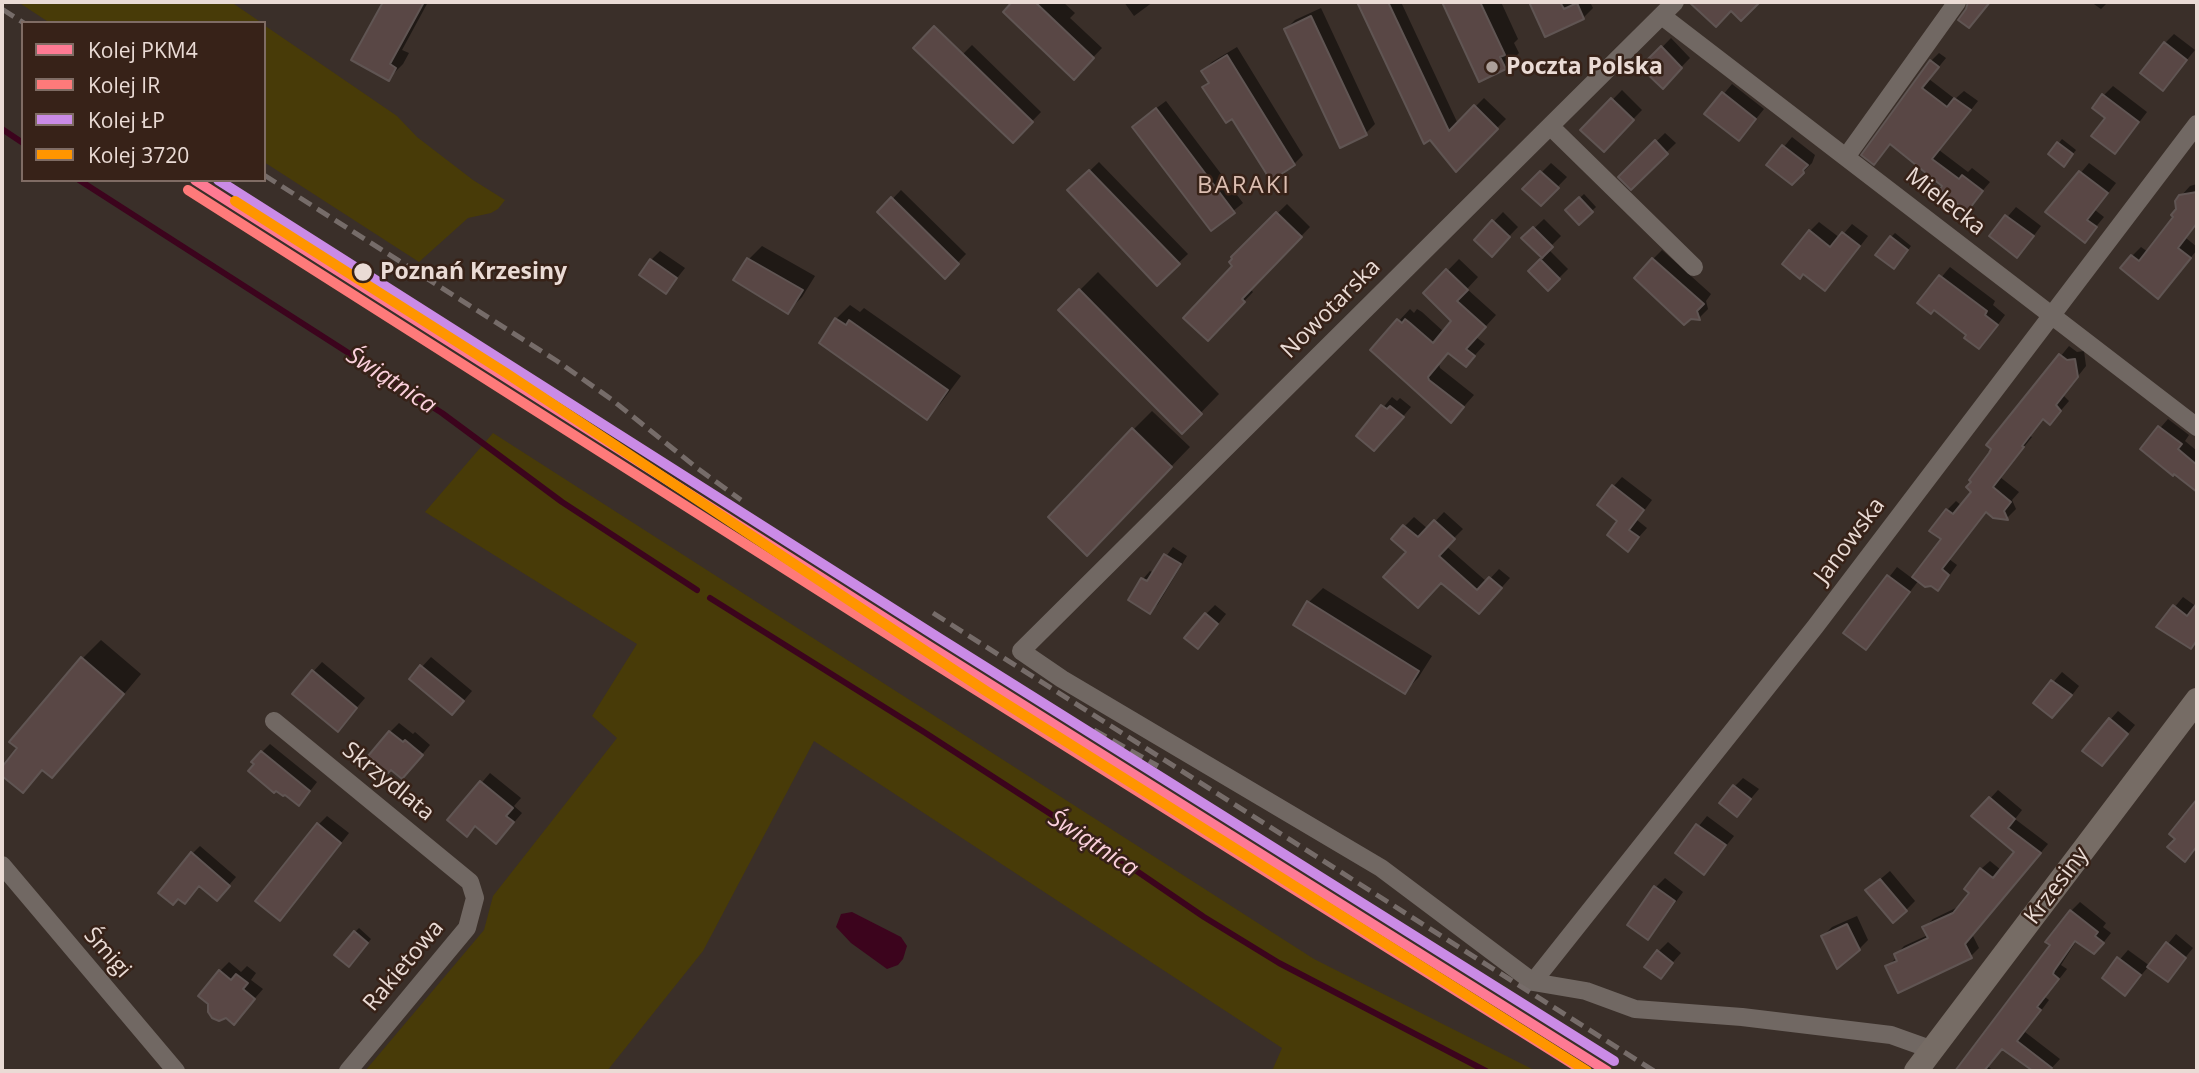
<!DOCTYPE html>
<meta charset="utf-8">
<style>
body{margin:0}
#map{position:relative;width:2199px;height:1073px;overflow:hidden;background:#3a2f29;font-family:"Open Sans",sans-serif}
canvas{display:block}
.frame{position:absolute;inset:0;border:4px solid #eadbd5;pointer-events:none}
.legend{position:absolute;left:21px;top:21px;width:245px;height:161px;box-sizing:border-box;background:#372218;border:2px solid #7f6c64;margin:0;padding:9px 12px;list-style:none;font-size:21px;color:#eadbd5}
.legend li{display:flex;align-items:center;gap:14px;height:35px}
.legend b{width:35px;border:2px solid #7f6c64}
</style>
<div id="map">
<canvas width="2199" height="1073"></canvas>
<div class="frame"></div>
<ul class="legend">
<li><b style="height:9px;background:#fe7a93"></b>Kolej PKM4</li>
<li><b style="height:9px;background:#fe7a7a"></b>Kolej IR</li>
<li><b style="height:9px;background:#ca8be6"></b>Kolej ŁP</li>
<li><b style="height:9px;background:#ff9500"></b>Kolej 3720</li>
</ul>
</div>
<script>
const c = document.querySelector('canvas').getContext('2d');
c.lineJoin = 'round';
function paint(path, color) {
  c.fillStyle = color;
  c.fill(path, 'evenodd');
}
function poly(rows) {
  const path = new Path2D();
  for (const r of rows) {
    path.moveTo(r[0], r[1]);
    for (let i = 2; i < r.length; i += 2) path.lineTo(r[i], r[i + 1]);
  }
  return path;
}
function trace(path, color, width, dash) {
  c.strokeStyle = color;
  c.lineWidth = width;
  c.lineCap = dash ? 'butt' : 'round';
  c.setLineDash(dash || []);
  c.stroke(path);
}
function label(font, color, halo, rows, align = 'center') {
  c.font = font + ' "Open Sans",sans-serif';
  c.lineWidth = 5;
  c.setLineDash([]);
  c.textBaseline = 'middle';
  c.strokeStyle = halo;
  c.fillStyle = color;
  for (const [text, x, y, turn = 0] of rows) {
    c.save();
    c.translate(x, y);
    c.rotate((+turn || 0) * Math.PI / 180);
    c.textAlign = isNaN(turn) ? turn : align;
    if (halo) c.strokeText(text, 0, 0);
    c.fillText(text, 0, 0);
    c.restore();
  }
}
paint(poly([
 [18,2,231,2,262,23,50,23],
 [264,25,397,116,417,137,473,180,505,200,498,209,491,213,468,218,419,262,264,162],
 [493,433,1314,959,1536,1071,1272,1071,1282,1048,814,741,703,951,607,1071,365,1071,484,930,493,896,617,738,592,716,637,644,425,512]
]), '#483b08');
paint(poly([
 [852,912,901,937,907,946,903,959,898,965,887,969,851,943,836,927,841,914]
]), '#3c041d');
paint(poly([
 [385,2,428,2,402,50,409,53,403,64,389,78,353,59],
 [1015,2,1063,2,1075,13,1070,18,1102,48,1074,77,1005,12],
 [1124,2,1153,2,1134,16],
 [1359,2,1401,2,1458,124,1484,98,1506,119,1456,169,1430,137,1425,142],
 [1444,2,1501,2,1518,39,1514,43,1519,53,1505,67,1480,79],
 [1531,2,1590,2,1593,8,1583,18,1546,34],
 [2091,2,2108,2,2101,9],
 [1321,8,1375,124,1366,133,1341,146,1286,29,1295,20],
 [2174,34,2195,50,2163,89,2165,43],
 [1671,38,1690,58,1663,86,1643,67],
 [972,45,1041,112,1013,141,943,74],
 [1237,47,1303,155,1294,164,1205,87,1210,82,1203,71,1212,62],
 [1939,53,1946,58,1929,79,1955,99,1964,91,1978,101,1939,150,1968,172,1972,168,1990,182,1967,209,1945,186,1891,143,1874,162,1931,61],
 [1732,84,1764,109,1747,130,1707,114],
 [2113,86,2147,112,2124,142,2107,118,2104,95],
 [1622,90,1642,110,1604,149,1583,130],
 [1166,101,1243,203,1211,229,1143,118],
 [1665,133,1676,143,1631,187,1620,177],
 [1792,137,1815,155,1812,163,1792,183,1769,165],
 [2062,139,2076,150,2068,160,2050,154],
 [1099,162,1188,254,1157,283,1070,190],
 [1551,163,1567,177,1541,204,1525,189],
 [2089,163,2116,183,2095,210,2104,217,2085,240,2048,212],
 [2197,184,2197,224,2186,238,2197,247,2197,250,2158,297,2132,256,2141,247,2148,252,2175,217,2181,196,2190,186],
 [901,190,966,254,945,276,880,212],
 [1584,194,1596,207,1579,223,1567,210],
 [1287,204,1310,227,1250,289,1253,292,1208,339,1235,267,1233,257],
 [2016,207,2041,226,2026,246,1991,236],
 [1503,212,1518,227,1492,254,1476,240],
 [1544,219,1561,236,1548,249,1568,269,1548,289,1530,271,1544,258,1524,238],
 [1819,222,1840,238,1852,224,1868,236,1834,280,1804,273,1810,231],
 [1895,233,1911,246,1898,263,1891,237],
 [762,246,815,276,802,297,788,311,748,260],
 [1662,250,1711,294,1706,301,1708,309,1699,318,1653,259],
 [660,251,685,268,666,292,651,260],
 [1459,259,1478,277,1467,289,1496,315,1476,337,1485,344,1466,365,1449,352,1439,364,1440,368,1474,395,1451,421,1372,350,1410,309,1414,313,1417,309,1422,312,1444,332,1453,320,1426,293],
 [1950,267,1995,301,1993,305,2005,315,1988,338,1969,334,1935,308,1920,303],
 [1098,272,1219,394,1182,432,1060,310],
 [850,305,860,312,864,308,961,376,940,404,926,418,821,343,836,319],
 [2069,346,2077,352,2084,351,2086,366,2063,395,2069,401,2050,423,2044,418,2030,436,2032,437,2000,477,2019,492,2012,500,2016,509,2007,518,1994,517,1987,511,1949,559,1957,565,1946,580,1937,589,1919,580,1866,648,1846,633,1897,567,1913,579,1943,539,1947,510,1956,501,1962,506,1973,492,1993,448,1989,444],
 [1392,397,1397,401,1400,398,1411,407,1383,440,1359,436],
 [1152,411,1190,447,1106,534,1133,430],
 [2168,419,2189,435,2185,441,2197,451,2197,490,2142,449],
 [1622,477,1652,500,1637,520,1647,528,1628,549,1613,487],
 [1444,512,1463,529,1446,546,1487,582,1499,569,1510,578,1488,603,1408,552,1393,538,1414,517,1428,529],
 [1173,547,1187,556,1158,604,1150,612,1130,599,1143,579,1150,571,1154,573],
 [1323,588,1432,656,1418,678,1404,692,1309,602],
 [2183,597,2197,607,2197,640,2191,647,2159,626],
 [1215,605,1226,614,1207,638,1206,614],
 [101,640,141,674,71,757,52,776,44,769,23,791,2,774,2,770,19,748,82,659],
 [431,657,472,691,461,704,411,679],
 [322,662,365,698,346,720,294,693],
 [2062,672,2079,686,2066,703,2057,712,2035,703],
 [2118,711,2135,725,2110,755,2110,720],
 [399,723,413,734,415,732,430,745,411,768,390,732],
 [270,744,317,782,307,795,262,752],
 [490,773,521,798,514,806,522,813,505,833,450,820],
 [1743,778,1759,789,1737,815,1734,787],
 [1998,790,2022,810,2015,819,2048,844,1972,934,1979,948,1971,956,1887,967,1897,957,1896,955,1904,946,1928,935,1925,927,1933,919,1960,906,1971,892,1981,869,1990,861,2001,870,2016,852,1974,816],
 [327,816,349,833,289,909,318,825],
 [1707,816,1734,836,1704,873,1677,853],
 [200,846,236,877,224,891,200,885,192,894,192,854],
 [1890,871,1915,901,1906,910,1877,882],
 [1665,878,1683,892,1657,928,1648,938,1656,887],
 [2080,902,2106,923,2103,927,2111,933,2103,943,2077,940,2061,965,2067,969,2045,997,2049,1000,2025,1032,2060,1059,2049,1071,2035,1071,2003,1048,1988,1066,1993,1071,1959,1071,2052,945,2071,911],
 [1857,916,1868,940,1859,949,1823,936,1832,927],
 [359,928,371,939,353,961,355,932],
 [2176,934,2193,948,2167,980,2149,966,2125,994,2104,978,2128,950,2150,966],
 [1668,942,1681,953,1660,977,1659,951],
 [229,962,241,972,247,966,256,973,251,980,263,989,234,1022,220,971]
]), '#0007');
trace(poly([
 [2,129,23,143],
 [79,180,442,413,562,502,697,590],
 [710,598,924,732,1103,848,1204,917,1279,963,1486,1071]
]), '#3c041d', 6);
const building = poly([
 [383,2,424,2,390,64,396,68,389,81,351,60,383,2],
 [1012,2,1035,2,1094,58,1074,80,1003,12,1012,2],
 [1357,2,1388,2,1449,131,1474,105,1498,129,1456,172,1430,140,1424,144,1357,2],
 [1442,2,1480,2,1505,55,1500,57,1506,69,1479,82,1442,2],
 [1529,2,1560,2,1564,9,1577,3,1584,19,1545,37,1529,2],
 [1689,2,1760,2,1741,21,1731,11,1716,27,1689,2],
 [1968,2,1990,2,1969,28,1958,20,1966,9,1968,2],
 [1311,16,1367,135,1340,148,1284,29,1311,16],
 [934,26,1033,122,1013,143,913,48,934,26],
 [2164,42,2187,60,2163,91,2140,73,2164,42],
 [1661,46,1682,68,1663,89,1640,67,1661,46],
 [1227,55,1295,165,1271,181,1232,119,1226,123,1202,87,1209,83,1201,71,1227,55],
 [1930,60,1939,67,1922,88,1947,107,1954,98,1971,110,1932,159,1959,179,1962,175,1983,191,1967,212,1940,189,1942,186,1890,144,1874,165,1861,155,1930,60],
 [1722,92,1756,119,1739,141,1704,114,1722,92],
 [2102,94,2139,122,2115,154,2091,136,2105,118,2092,108,2102,94],
 [1611,98,1634,120,1604,152,1580,130,1611,98],
 [1156,108,1235,213,1211,231,1132,127,1156,108],
 [1655,140,1668,154,1631,190,1618,177,1655,140],
 [2057,142,2073,154,2064,167,2048,154,2057,142],
 [1782,145,1808,165,1803,170,1804,173,1792,185,1766,165,1782,145],
 [1089,170,1180,264,1157,286,1067,190,1089,170],
 [1540,171,1559,188,1541,206,1522,189,1540,171],
 [2079,171,2108,193,2087,220,2097,227,2085,243,2045,212,2079,171],
 [2197,192,2197,223,2178,248,2191,258,2158,299,2120,268,2131,255,2139,261,2173,217,2171,215,2176,209,2175,201,2179,195,2197,192],
 [891,197,959,264,945,279,877,212,891,197],
 [1579,197,1593,212,1579,225,1565,210,1579,197],
 [1276,212,1302,237,1242,299,1245,302,1208,341,1183,318,1232,266,1229,262,1232,259,1231,257,1276,212],
 [2005,215,2034,236,2017,258,1989,236,2005,215],
 [1492,220,1510,237,1492,257,1474,240,1492,220],
 [1533,227,1553,247,1542,258,1521,238,1533,227],
 [1809,230,1830,247,1842,232,1860,246,1825,291,1803,274,1800,279,1782,264,1809,230],
 [1890,236,1908,250,1894,269,1875,255,1890,236],
 [747,258,803,290,788,314,733,280,747,258],
 [1652,258,1704,304,1697,311,1700,320,1691,319,1684,325,1634,278,1652,258],
 [650,259,677,278,666,294,639,275,650,259],
 [1540,259,1560,279,1548,291,1528,271,1540,259],
 [1446,269,1468,290,1457,301,1486,327,1466,349,1475,356,1466,367,1448,353,1428,377,1429,380,1464,407,1451,423,1370,350,1397,319,1402,323,1405,319,1410,323,1433,343,1451,321,1423,293,1446,269],
 [1939,275,1987,311,1985,315,1998,325,1979,349,1964,338,1966,335,1934,310,1931,314,1917,303,1939,275],
 [1079,289,1202,414,1182,434,1058,310,1079,289],
 [835,318,846,325,849,320,948,390,927,420,819,343,835,318],
 [2059,354,2067,360,2075,359,2078,377,2056,405,2061,411,2050,425,2043,419,2022,446,2024,447,1993,487,2011,502,2004,511,2008,520,1993,518,1986,512,1942,569,1949,575,1938,591,1931,586,1925,587,1912,577,1941,539,1929,531,1946,509,1953,514,1971,492,1966,487,1971,482,1969,480,1989,453,1991,449,1986,445,2059,354],
 [1381,405,1387,409,1390,406,1404,417,1374,451,1356,436,1381,405],
 [2158,426,2182,444,2178,449,2197,465,2197,492,2174,474,2173,476,2140,449,2158,426],
 [1132,428,1172,467,1087,556,1048,517,1132,428],
 [1612,485,1644,510,1629,530,1639,537,1628,552,1607,535,1617,521,1597,505,1612,485],
 [1434,520,1455,539,1439,556,1477,590,1489,577,1502,588,1479,614,1441,583,1418,608,1383,577,1406,552,1391,539,1403,525,1418,537,1434,520],
 [1164,554,1181,564,1150,614,1128,600,1141,578,1147,581,1164,554],
 [1887,575,1910,592,1866,650,1843,633,1887,575],
 [1307,601,1419,671,1405,694,1293,625,1307,601],
 [2197,603,2197,640,2191,649,2156,627,2173,605,2187,616,2197,603],
 [1205,613,1218,624,1198,649,1184,638,1205,613],
 [81,657,124,694,52,778,42,770,23,793,2,776,2,767,17,748,9,742,81,657],
 [420,665,464,701,452,715,409,679,420,665],
 [312,670,357,708,338,732,292,694,312,670],
 [2051,680,2072,695,2052,718,2033,703,2051,680],
 [2109,718,2128,734,2102,766,2082,751,2109,718],
 [389,731,403,742,405,740,423,755,402,779,391,770,388,773,368,756,389,731],
 [261,751,310,791,299,806,285,795,283,796,276,791,274,793,248,771,254,764,251,762,261,751],
 [480,781,513,808,506,816,514,822,496,844,475,826,467,837,447,820,480,781],
 [1733,785,1751,799,1737,817,1719,803,1733,785],
 [1989,797,2015,819,2008,828,2041,853,1965,944,1972,958,1898,993,1885,966,1897,961,1894,954,1928,938,1922,927,1953,913,1969,893,1964,889,1980,868,1993,878,2014,852,1971,816,1989,797],
 [2197,799,2197,846,2185,862,2167,847,2175,839,2169,834,2197,799],
 [317,823,341,843,280,921,255,901,317,823],
 [1696,824,1726,845,1704,875,1675,853,1696,824],
 [191,852,230,886,217,901,199,886,185,904,178,899,173,905,158,893,191,852],
 [1880,879,1907,911,1893,923,1865,890,1880,879],
 [1654,886,1675,901,1648,940,1627,925,1654,886],
 [2070,910,2098,932,2095,936,2104,943,2094,954,2075,941,2054,971,2053,974,2059,979,2037,1007,2041,1010,2017,1041,2052,1068,2050,1071,2033,1071,2002,1049,1984,1071,1955,1071,2050,945,2045,942,2070,910],
 [1847,924,1860,950,1837,969,1821,936,1847,924],
 [354,931,368,943,349,967,334,955,354,931],
 [2166,942,2186,958,2168,982,2147,967,2166,942],
 [1657,950,1673,963,1661,979,1644,967,1657,950],
 [2117,957,2141,975,2125,996,2102,978,2117,957],
 [219,970,231,980,236,974,248,983,243,989,255,999,234,1025,226,1018,219,1021,212,1018,208,1012,208,1004,198,996,219,970]
]);
paint(building, '#594745');
trace(building, '#605553', 2);
trace(poly([
 [1675,2,1021,651,1062,679,1381,868,1533,982,1586,991,1635,1009,1742,1017,1891,1035,1933,1050],
 [1662,16,2197,427],
 [1550,126,1694,267],
 [1846,157,1957,2],
 [274,721,470,882,475,898,467,928,348,1071],
 [2,865,176,1071],
 [1533,982,1815,627,2197,124]
]), '#716863', 18);
trace(poly([
 [1916,1071,2197,700]
]), '#766c65', 24);
trace(poly([
 [2,9,24,23],
 [264,175,557,361,611,399,697,468,741,500],
 [933,613,1654,1071],
 [1094,730,1158,766]
]), '#766c69', 5, [14, 7]);
trace(poly([
 [195,180,932,648,1607,1071]
]), '#fe7a93', 10);
trace(poly([
 [188,190,925,658,1584,1071]
]), '#fe7a7a', 10);
trace(poly([
 [218,180,939,638,1614,1061]
]), '#ca8be6', 10);
trace(poly([
 [235,201,506,373,986,691,1587,1071]
]), '#ff9500', 10);
for (const [x, y, r, color] of [
 [1492,67,7,"#ac9f99"],
 [363,272,10,"#eadbd5"]
]) {
  const dot = new Path2D();
  dot.arc(x, y, r, 0, 2 * Math.PI);
  c.fillStyle = color;
  c.fill(dot);
  trace(dot, '#372218', 2.5);
}
label('bold 23px', '#eadbd5', '#372218', [
 ["Poczta Polska",1506,67]
], 'left');
label('23px', '#eadbd5', '#372218', [
 ["Mielecka",1945,202,38],
 ["Nowotarska",1331,309,-45],
 ["Janowska",1850,541,-53],
 ["Skrzydlata",388,782,39],
 ["Krzesiny",2057,886,-53],
 ["Śmigi",107,953,49],
 ["Rakietowa",404,966,-50]
]);
label('bold 23px', '#eadbd5', '#372218', [
 ["Poznań Krzesiny",380,272]
], 'left');
c.letterSpacing = '2px';
label('24px', '#dbbeb1', '#372218', [
 ["BARAKI",1244,186]
]);
c.letterSpacing = '0px';
label('italic 24px', '#fbd0dc', '#372218', [
 ["Świątnica",391,381,33],
 ["Świątnica",1093,844,33]
]);
</script>
